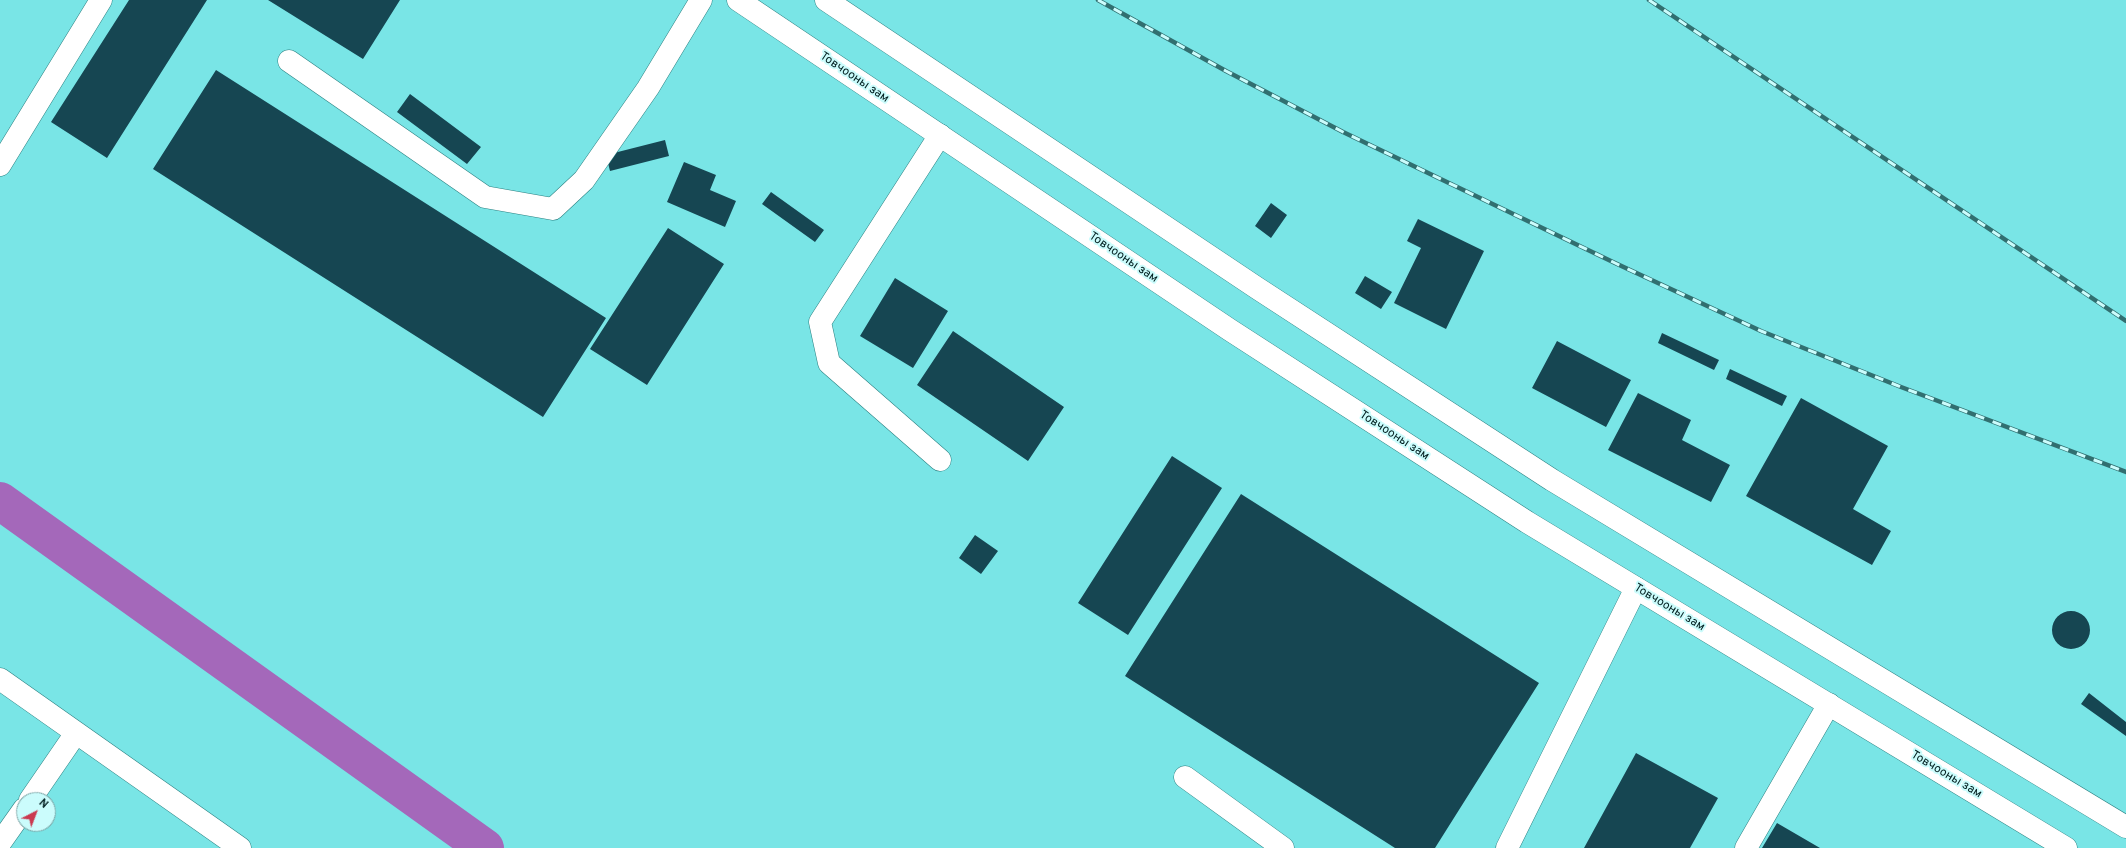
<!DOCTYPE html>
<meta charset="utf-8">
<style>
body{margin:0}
#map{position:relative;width:2126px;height:848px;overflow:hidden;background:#79e5e6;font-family:Overpass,sans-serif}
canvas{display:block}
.north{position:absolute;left:16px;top:792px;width:40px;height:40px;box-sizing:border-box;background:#cbfcfc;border:1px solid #7aa3a4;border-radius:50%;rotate:42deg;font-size:11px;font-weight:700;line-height:16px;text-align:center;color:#001e1f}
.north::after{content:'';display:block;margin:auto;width:14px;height:18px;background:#ca3a50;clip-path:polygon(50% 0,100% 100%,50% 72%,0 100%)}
</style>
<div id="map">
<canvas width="2126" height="848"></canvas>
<div class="north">N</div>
</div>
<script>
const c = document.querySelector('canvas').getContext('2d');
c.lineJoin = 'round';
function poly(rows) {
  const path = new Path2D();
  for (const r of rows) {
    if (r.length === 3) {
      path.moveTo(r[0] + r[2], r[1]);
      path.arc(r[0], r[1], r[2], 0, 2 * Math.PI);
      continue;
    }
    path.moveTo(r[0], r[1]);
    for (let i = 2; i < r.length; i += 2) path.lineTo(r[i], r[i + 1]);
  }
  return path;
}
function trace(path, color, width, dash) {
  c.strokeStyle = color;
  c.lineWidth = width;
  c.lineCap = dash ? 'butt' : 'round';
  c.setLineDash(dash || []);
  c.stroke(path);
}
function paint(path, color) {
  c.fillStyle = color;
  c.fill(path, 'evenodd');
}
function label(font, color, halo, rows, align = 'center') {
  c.font = font + ' Overpass,sans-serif';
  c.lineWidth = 4;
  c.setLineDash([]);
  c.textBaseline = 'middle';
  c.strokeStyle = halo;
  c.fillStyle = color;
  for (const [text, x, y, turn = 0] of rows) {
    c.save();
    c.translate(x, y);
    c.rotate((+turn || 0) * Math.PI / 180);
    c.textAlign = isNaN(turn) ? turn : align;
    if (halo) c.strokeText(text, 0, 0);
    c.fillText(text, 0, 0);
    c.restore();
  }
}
trace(poly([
 [0,501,485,848]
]), '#a468ba', 38);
paint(poly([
 [129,0,207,0,107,158,51,122],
 [268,0,400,0,363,59],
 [216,70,606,318,543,417,153,169],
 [410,94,481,147,467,164,397,112],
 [665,140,669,156,610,171,606,155],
 [684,162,716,175,710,190,736,201,725,227,667,202],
 [771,192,824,230,815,242,762,204],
 [1271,203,1287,215,1271,238,1255,226],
 [1418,219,1484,251,1446,329,1394,303,1421,248,1407,241],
 [668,228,724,264,647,385,590,349],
 [1365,276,1392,292,1381,309,1355,293],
 [895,278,948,311,913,368,860,336],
 [953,331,1064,407,1028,461,917,385],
 [1662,333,1719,360,1714,370,1658,343],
 [1557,341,1631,380,1606,427,1532,388],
 [1730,369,1787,396,1782,406,1726,379],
 [1638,393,1691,420,1682,440,1730,465,1711,502,1608,450],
 [1801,398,1888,446,1853,509,1891,531,1872,565,1746,496],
 [1172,456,1222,488,1128,635,1078,603],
 [1241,494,1539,683,1435,848,1395,848,1125,676],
 [975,535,998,551,981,574,959,558],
 [2071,630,19],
 [2089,693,2126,722,2126,736,2081,704],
 [1636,753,1718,798,1690,848,1584,848],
 [1777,823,1820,848,1762,848]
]), '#164652');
const minor = poly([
 [289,61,485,197,553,209,584,180,648,88,701,0],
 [0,165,101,0],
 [940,460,829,363,820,322,940,135],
 [0,679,240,848],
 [1185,777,1283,848],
 [30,800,76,733],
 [0,843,24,809],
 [1507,848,1636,588],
 [1746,848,1829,704]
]);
const highway = poly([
 [738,0,1230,330,1527,522,2066,848],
 [826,0,1257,288,1552,480,2126,827]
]);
trace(minor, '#2c8182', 23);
trace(highway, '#2c8182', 23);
trace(minor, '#fff', 22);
trace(highway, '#fff', 22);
const rail = poly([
 [1098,0,1226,71,1343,132,1615,263,1761,331,1901,387,2126,472],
 [1649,0,2126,321]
]);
trace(rail, '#316f70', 4.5);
trace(rail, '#cbfcfc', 3, [9]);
label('12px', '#001e1f', '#cbfcfc', [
 ["Товчооны зам",854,78,34],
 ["Товчооны зам",1123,258,34],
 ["Товчооны зам",1394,436,33],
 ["Товчооны зам",1669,608,31],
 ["Товчооны зам",1946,775,31]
]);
</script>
